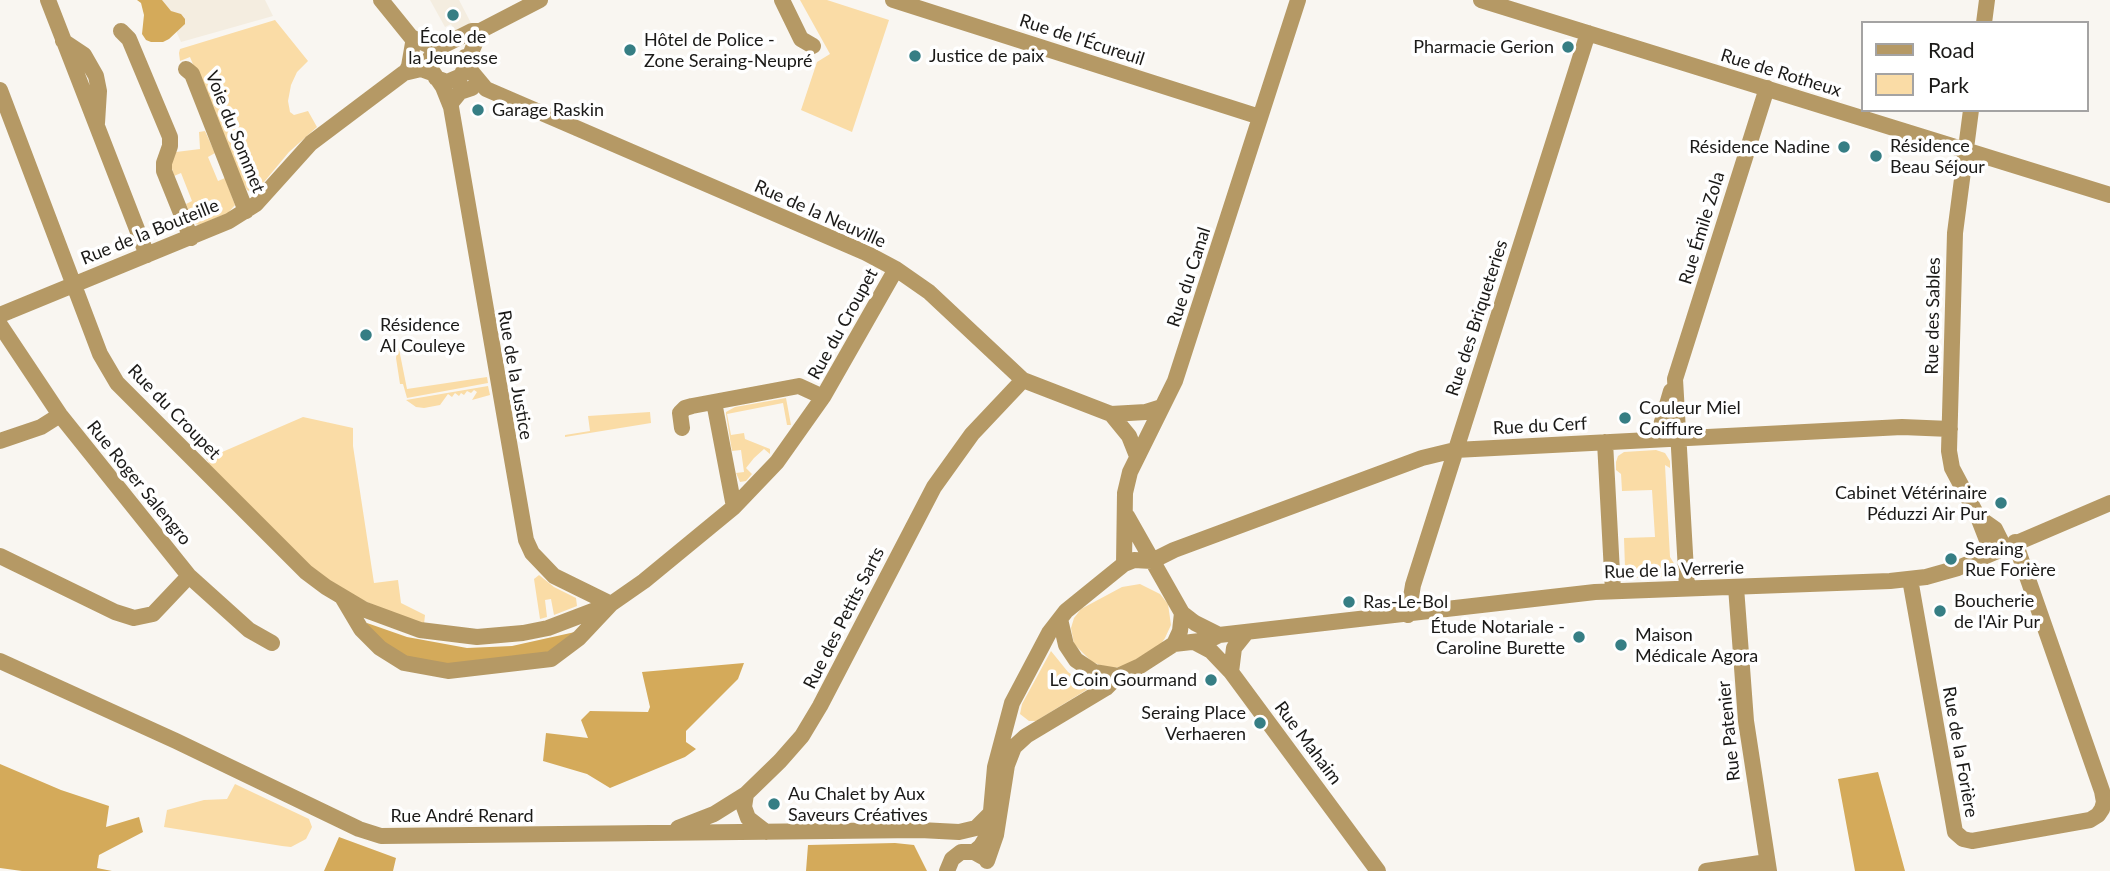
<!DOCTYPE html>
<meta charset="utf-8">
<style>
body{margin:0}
#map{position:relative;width:2110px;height:871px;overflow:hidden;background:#f9f6f1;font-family:Lato,sans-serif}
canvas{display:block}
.legend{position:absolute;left:1861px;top:21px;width:228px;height:91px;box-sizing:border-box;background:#fff;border:2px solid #a4a3a3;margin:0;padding:9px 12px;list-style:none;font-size:21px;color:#1b1a18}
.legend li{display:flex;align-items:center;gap:14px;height:35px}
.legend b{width:35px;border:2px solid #a4a3a3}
</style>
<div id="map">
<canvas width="2110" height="871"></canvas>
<ul class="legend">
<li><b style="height:9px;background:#b59965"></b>Road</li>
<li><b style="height:19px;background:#fadca6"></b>Park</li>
</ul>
</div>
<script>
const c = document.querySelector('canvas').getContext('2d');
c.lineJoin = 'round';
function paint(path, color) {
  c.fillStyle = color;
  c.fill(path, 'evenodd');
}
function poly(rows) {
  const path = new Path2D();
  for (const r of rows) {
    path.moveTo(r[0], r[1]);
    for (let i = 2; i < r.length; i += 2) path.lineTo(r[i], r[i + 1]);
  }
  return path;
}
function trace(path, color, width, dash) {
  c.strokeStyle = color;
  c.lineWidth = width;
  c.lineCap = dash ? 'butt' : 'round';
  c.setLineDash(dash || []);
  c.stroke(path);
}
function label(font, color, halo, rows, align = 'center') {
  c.font = font + ' Lato,sans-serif';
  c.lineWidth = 7;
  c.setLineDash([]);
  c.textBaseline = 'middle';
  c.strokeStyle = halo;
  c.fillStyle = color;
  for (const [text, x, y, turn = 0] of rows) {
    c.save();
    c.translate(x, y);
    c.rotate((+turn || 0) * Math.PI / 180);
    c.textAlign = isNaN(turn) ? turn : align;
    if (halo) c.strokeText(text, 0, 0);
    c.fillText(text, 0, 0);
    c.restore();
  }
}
paint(poly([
 [162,0,265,0,273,16,181,42],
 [430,0,459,0,471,23,455,32,451,24,445,27]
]), '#f4ede0');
paint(poly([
 [800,0,827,0,889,20,852,132,801,110,817,62,830,54],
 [275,20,308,61,297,72,291,85,288,101,290,112,294,115,308,111,317,127,289,152,254,194,247,190,244,185,242,185,190,57,180,61,179,53,180,49],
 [205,131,215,153,208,157,218,181,225,178,235,205,228,213,199,225,195,224,186,204,192,201,181,173,174,176,171,165,176,152,200,149,199,132],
 [398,344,407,389,487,377,488,383,407,398,403,384,400,384,396,358],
 [488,386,490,395,472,400,477,392,474,390,471,393,467,391,464,395,461,393,459,396,455,393,452,397,448,394,440,405,424,408,416,407,406,400],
 [786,398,791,425,787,425,783,403,727,414,731,435,744,433,745,439,770,449,770,454,764,449,754,458,746,468,752,474,746,481,740,482,736,473,744,472,741,450,732,451,726,414,726,412,735,407],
 [650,412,651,423,565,437,565,435,590,431,588,416],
 [303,417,353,428,353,446,374,583,398,580,401,603,425,615,424,624,403,618,351,595,313,570,207,464,209,462,206,459],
 [1656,450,1665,453,1670,461,1670,468,1665,465,1670,557,1675,565,1674,570,1665,577,1634,578,1627,575,1621,565,1625,568,1624,538,1655,537,1652,490,1622,491,1621,474,1616,470,1616,462,1618,456,1624,452],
 [539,575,554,587,576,598,577,606,554,615,551,599,545,600,547,617,540,619,534,579],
 [1140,584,1160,594,1168,604,1171,625,1165,638,1161,644,1127,665,1115,668,1103,666,1092,662,1074,644,1071,628,1074,618,1081,609,1122,587],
 [1051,651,1068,672,1086,685,1088,689,1036,721,1029,721,1020,714,1022,704],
 [235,784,309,819,312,827,306,839,291,847,282,846,164,827,167,810,204,800,227,799]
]), '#fadca6');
paint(poly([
 [137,0,162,0,171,11,181,14,185,19,185,24,169,39,163,42,151,42,146,40,142,34,144,15,141,3],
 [367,623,407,637,467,648,512,646,575,632,553,652,446,665,407,657,380,641,366,625],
 [744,663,738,679,686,731,686,742,696,749,685,757,610,788,587,774,543,761,546,733,588,738,581,720,590,711,648,712,650,707,642,672],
 [0,764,61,790,109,806,106,827,139,817,143,832,99,855,97,868,112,871,22,871,0,868],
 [1878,772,1905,871,1855,871,1838,779],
 [339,837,396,858,393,871,324,871],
 [895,843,914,845,927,871,806,871,808,845]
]), '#d4aa5a');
trace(poly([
 [48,0,147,255],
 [381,0,411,37,428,45,441,46],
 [782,0,801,39,813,46],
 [893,0,1260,117],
 [1481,0,2110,195],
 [1984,23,1987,0],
 [121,31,129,39,170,137,170,146,164,163,164,171,191,238],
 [480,31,466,65,486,89,866,253,896,269,929,292,1023,380,1111,414,1146,412,1162,407],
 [63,41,84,55,96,76,99,91,97,123],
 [186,69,192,74,246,211],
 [406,72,409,66,413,43],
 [436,78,447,82,461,76,466,65,465,57],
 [0,90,100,354,117,383,306,572,326,587,363,609,420,630,477,637,523,633,548,628,611,604,644,581,734,507,777,462,823,397,896,269],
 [451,103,460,92,472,88],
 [1971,110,1955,233,1949,451,1952,468,1978,517,1992,553],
 [0,315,229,221,256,204,311,143,404,73,421,69,432,73],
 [0,325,60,415,189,576,249,630,272,643],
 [714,402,734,507],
 [1111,414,1129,436,1137,456],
 [682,428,680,413,685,408,692,406,799,386,823,397],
 [1657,439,1671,391],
 [0,441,41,427,60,415],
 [1605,442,1613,591],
 [1127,516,1182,613,1195,623,1219,635],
 [1978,517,1995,529,2004,547],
 [0,556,115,612,134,618,153,614,189,576],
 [1152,561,1174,550,1422,458,1455,450,1902,427,1950,429],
 [1124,564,1125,493,1130,472,1175,381,1298,0],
 [1910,579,1955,832,1963,839,1972,841,2090,820,2098,815,2102,809,2104,802,2102,791,2015,542],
 [1736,587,1746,721,1769,871],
 [1687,588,1675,379,1767,88],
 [342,597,361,629,380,648,404,663,448,671,551,659,579,638,611,604,554,576,532,553,526,540,451,107,443,87,430,68,430,58,436,49,472,31,480,31,540,0],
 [1408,615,1413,585,1588,33],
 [1060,619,1066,645,1076,660,1094,672,1118,676,1140,666,1174,644,1180,631,1182,613],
 [1194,642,1211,651,1231,672,1378,871],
 [1174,644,1209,640,1219,635,1595,592,1890,581,1926,577,1958,568,2110,503],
 [0,661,176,741,359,829,381,836,920,830,959,832,976,828,991,813],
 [1231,672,1234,648,1246,633],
 [746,794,744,807,748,818,766,832],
 [678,828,714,814,746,794,780,761,802,736,820,706,934,487,972,434,1023,380],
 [974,852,981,846,989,833,995,767,1012,703,1049,633,1066,611,1124,564,1134,560,1152,561],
 [987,861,996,835,1007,765,1014,747,1026,736,1106,688,1118,676],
 [947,871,952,859,961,852,974,852,983,857],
 [1706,871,1767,862]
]), '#b59965', 16);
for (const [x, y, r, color] of [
 [453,15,7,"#367e84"],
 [1568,47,7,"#367e84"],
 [630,50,7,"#367e84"],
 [915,56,7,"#367e84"],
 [478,110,7,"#367e84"],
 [1844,147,7,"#367e84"],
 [1876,156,7,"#367e84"],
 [366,335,7,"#367e84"],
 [1625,418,7,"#367e84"],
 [2001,503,7,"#367e84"],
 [1951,559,7,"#367e84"],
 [1349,602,7,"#367e84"],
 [1940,611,7,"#367e84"],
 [1579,637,7,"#367e84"],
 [1621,645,7,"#367e84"],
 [1211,680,7,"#367e84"],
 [1260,723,7,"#367e84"],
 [774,804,7,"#367e84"]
]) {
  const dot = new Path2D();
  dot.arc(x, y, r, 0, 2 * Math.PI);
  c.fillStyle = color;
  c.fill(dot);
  trace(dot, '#fff', 2.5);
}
label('18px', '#1b1a18', '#fff', [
 ["École de",453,37,"center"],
 ["la Jeunesse",453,58,"center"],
 ["Hôtel de Police -",644,40],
 ["Zone Seraing-Neupré",644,61],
 ["Pharmacie Gerion",1554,47,"right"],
 ["Justice de paix",929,56],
 ["Garage Raskin",492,110],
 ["Résidence",1890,146],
 ["Beau Séjour",1890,167],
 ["Résidence Nadine",1830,147,"right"],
 ["Résidence",380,325],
 ["Al Couleye",380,346],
 ["Couleur Miel",1639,408],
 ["Coiffure",1639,429],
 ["Cabinet Vétérinaire",1987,493,"right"],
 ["Péduzzi Air Pur",1987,514,"right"],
 ["Seraing",1965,549],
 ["Rue Forière",1965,570],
 ["Boucherie",1954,601],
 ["de l'Air Pur",1954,622],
 ["Ras-Le-Bol",1363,602],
 ["Étude Notariale -",1565,627,"right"],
 ["Caroline Burette",1565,648,"right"],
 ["Maison",1635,635],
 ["Médicale Agora",1635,656],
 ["Le Coin Gourmand",1197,680,"right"],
 ["Seraing Place",1246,713,"right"],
 ["Verhaeren",1246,734,"right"],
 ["Au Chalet by Aux",788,794],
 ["Saveurs Créatives",788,815]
], 'left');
label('18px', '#1b1a18', '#fff', [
 ["Rue de l'Écureuil",1082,40,18],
 ["Rue de Rotheux",1781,73,17],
 ["Voie du Sommet",235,132,68],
 ["Rue de la Neuville",820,214,24],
 ["Rue Émile Zola",1702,228,-73],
 ["Rue de la Bouteille",150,232,-22],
 ["Rue du Canal",1189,277,-72],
 ["Rue des Sables",1933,316,-89],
 ["Rue des Briqueteries",1477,318,-72],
 ["Rue du Croupet",843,324,-61],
 ["Rue de la Justice",515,375,80],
 ["Rue du Croupet",174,412,46],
 ["Rue du Cerf",1540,426,-3],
 ["Rue Roger Salengro",139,483,51],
 ["Rue de la Verrerie",1674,570,-2],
 ["Rue des Petits Sarts",844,618,-63],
 ["Rue Patenier",1729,731,-96],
 ["Rue Mahaim",1308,743,53],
 ["Rue de la Forière",1960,752,80],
 ["Rue André Renard",462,816]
]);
</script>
